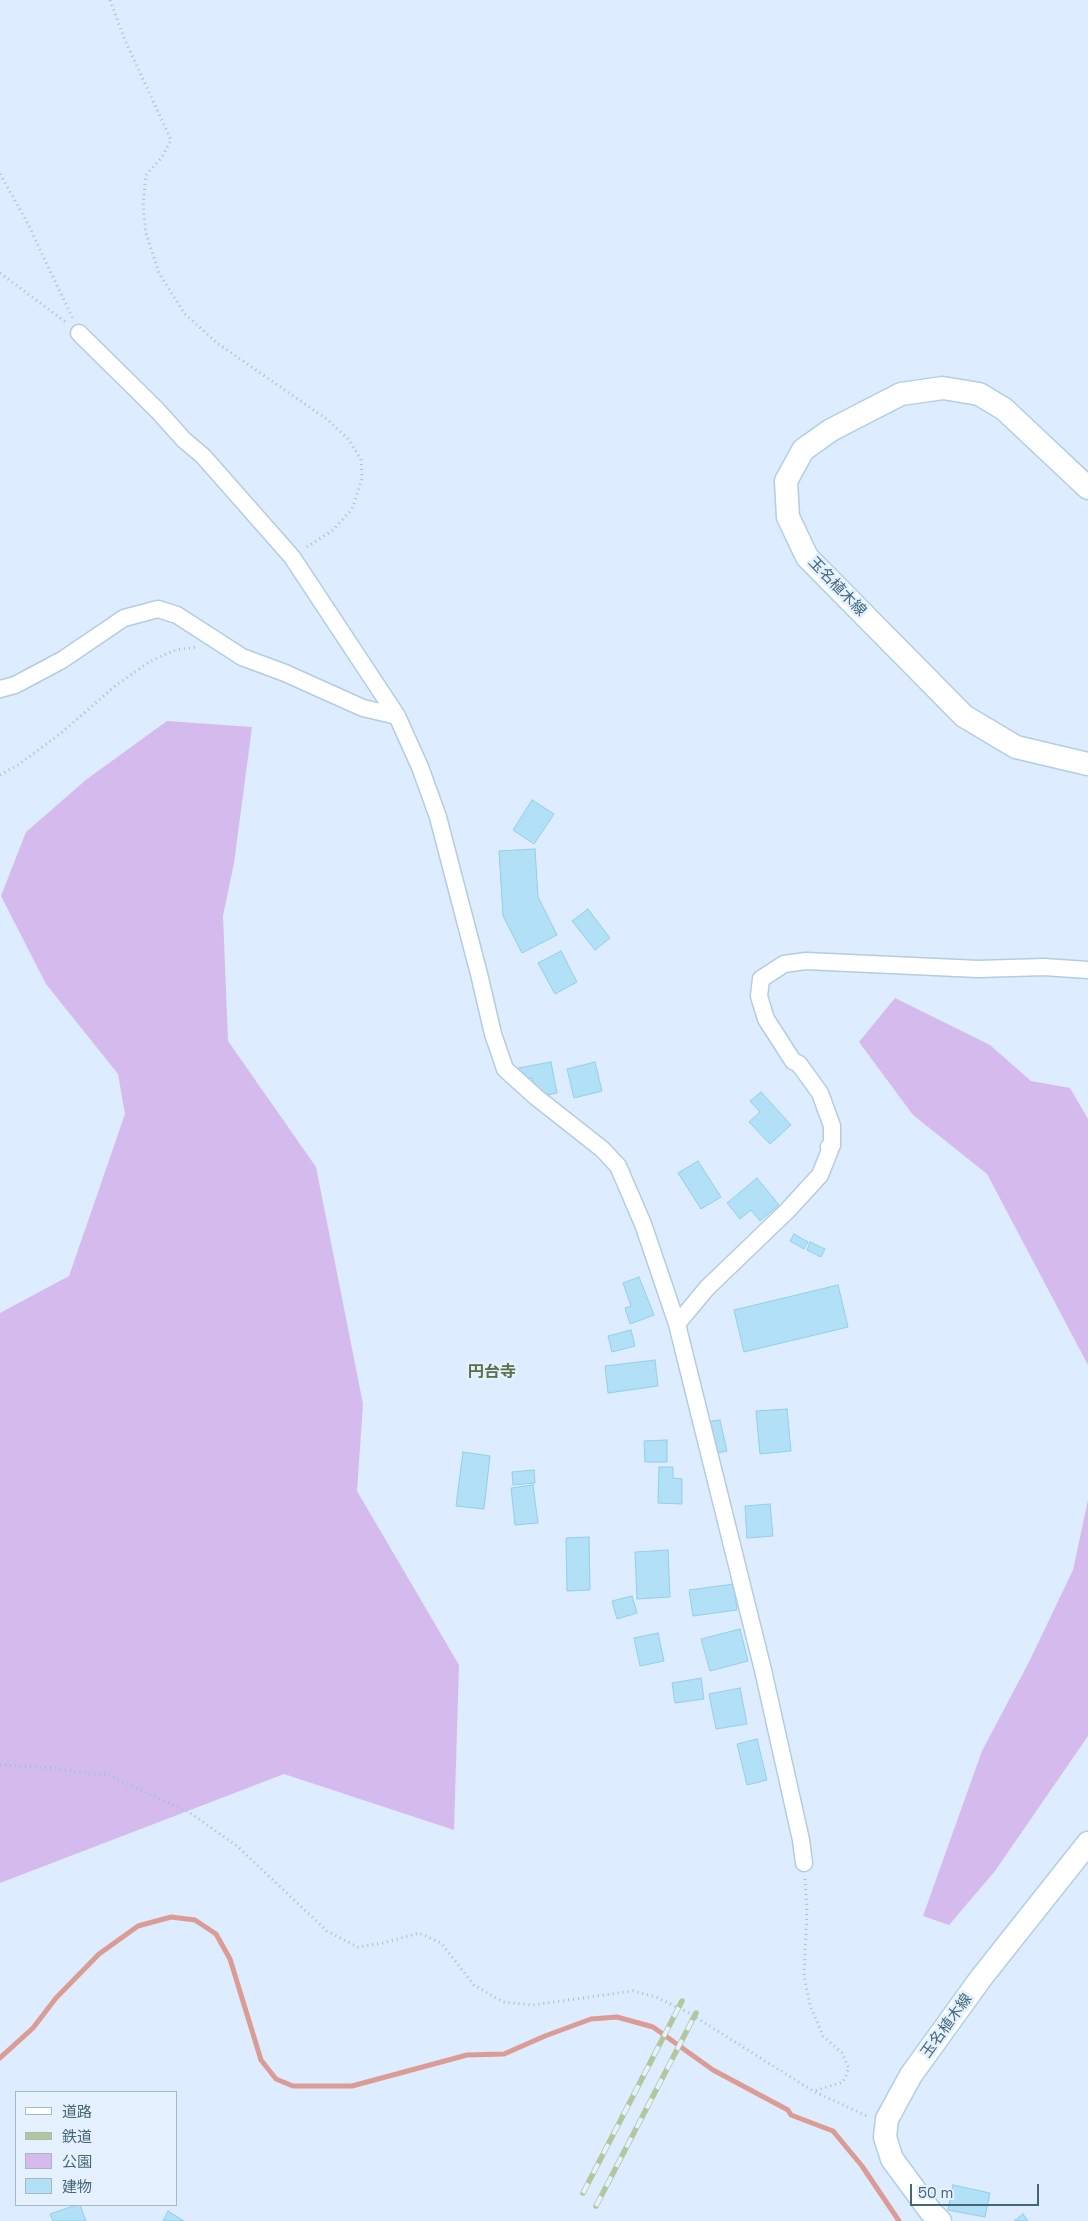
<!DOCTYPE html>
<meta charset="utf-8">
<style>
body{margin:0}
#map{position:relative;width:1088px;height:2221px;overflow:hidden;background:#ddecfe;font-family:"Space Grotesk","Noto Sans JP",sans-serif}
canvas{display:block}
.legend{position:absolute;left:15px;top:2091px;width:162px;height:115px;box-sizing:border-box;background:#e5f1ff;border:1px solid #a5bac8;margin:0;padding:6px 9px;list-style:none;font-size:15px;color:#446776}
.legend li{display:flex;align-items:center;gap:10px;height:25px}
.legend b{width:25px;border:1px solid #a5bac8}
.scale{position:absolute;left:910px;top:2184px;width:129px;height:22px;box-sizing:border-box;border:2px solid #446776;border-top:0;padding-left:6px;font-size:15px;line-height:18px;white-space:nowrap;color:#446776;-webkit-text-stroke:4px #e5f1ff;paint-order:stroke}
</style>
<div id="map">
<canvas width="1088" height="2221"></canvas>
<ul class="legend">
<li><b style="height:6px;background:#fff"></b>道路</li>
<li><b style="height:6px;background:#b3c79c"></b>鉄道</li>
<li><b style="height:14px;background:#d5bbed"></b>公園</li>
<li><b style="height:14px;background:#b2e0f6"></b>建物</li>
</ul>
<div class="scale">50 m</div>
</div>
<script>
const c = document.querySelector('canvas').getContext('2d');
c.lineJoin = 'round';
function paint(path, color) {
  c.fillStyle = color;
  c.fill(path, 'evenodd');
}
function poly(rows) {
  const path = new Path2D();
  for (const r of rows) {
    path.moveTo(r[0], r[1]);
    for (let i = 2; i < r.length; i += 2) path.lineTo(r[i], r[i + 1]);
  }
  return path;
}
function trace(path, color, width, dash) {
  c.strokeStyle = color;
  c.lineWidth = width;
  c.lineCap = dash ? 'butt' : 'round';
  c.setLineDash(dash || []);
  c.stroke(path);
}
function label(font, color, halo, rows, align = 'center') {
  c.font = font + ' "Space Grotesk","Noto Sans JP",sans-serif';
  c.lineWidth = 5;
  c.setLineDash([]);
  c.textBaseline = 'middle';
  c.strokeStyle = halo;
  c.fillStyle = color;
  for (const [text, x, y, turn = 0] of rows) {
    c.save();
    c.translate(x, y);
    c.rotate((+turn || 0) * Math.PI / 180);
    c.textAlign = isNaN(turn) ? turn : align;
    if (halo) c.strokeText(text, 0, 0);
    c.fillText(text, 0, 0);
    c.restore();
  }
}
paint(poly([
 [167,721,252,727,234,863,223,916,228,1041,316,1167,363,1404,357,1491,459,1665,454,1830,284,1774,0,1883,0,1313,69,1276,125,1114,118,1074,46,984,1,896,26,832,87,779],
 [895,998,990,1045,1031,1081,1070,1088,1088,1119,1088,1365,987,1174,913,1115,859,1042],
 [1088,1500,1088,1736,995,1871,949,1925,923,1916,982,1751,1029,1662,1073,1570]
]), '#d5bbed');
trace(poly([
 [0,2058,33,2028,56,1998,99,1954,138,1926,171,1917,195,1920,216,1934,230,1959,261,2060,276,2079,293,2086,352,2086,467,2055,504,2054,545,2036,591,2019,617,2017,653,2027,713,2070,788,2110,791,2115,833,2131,862,2166,899,2221]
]), '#dc9c96', 5);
const building = poly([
 [532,800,554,814,534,844,513,830,532,800],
 [535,849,538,897,557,935,522,953,503,916,499,851,535,849],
 [588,909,610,938,595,950,572,921,588,909],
 [561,951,577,982,555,994,538,963,561,951],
 [551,1062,557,1093,536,1097,532,1078,520,1080,518,1068,551,1062],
 [595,1062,602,1091,574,1098,567,1069,595,1062],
 [761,1092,791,1125,770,1144,749,1122,760,1112,750,1101,761,1092],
 [698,1161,721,1197,701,1209,678,1173,698,1161],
 [757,1178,779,1205,760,1221,751,1210,740,1219,727,1203,757,1178],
 [794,1234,808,1242,804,1249,790,1241,794,1234],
 [810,1242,825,1249,821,1257,807,1250,810,1242],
 [639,1277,654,1315,630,1324,625,1308,631,1306,623,1283,639,1277],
 [838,1285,848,1327,744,1352,734,1310,838,1285],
 [631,1330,635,1346,612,1352,608,1336,631,1330],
 [655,1360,658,1386,608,1393,605,1366,655,1360],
 [787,1409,791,1451,760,1454,756,1411,787,1409],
 [720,1420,727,1451,713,1454,706,1422,720,1420],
 [667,1440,667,1462,645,1462,644,1441,667,1440],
 [463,1452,490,1456,484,1509,456,1506,463,1452],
 [659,1467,673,1467,673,1478,682,1479,682,1504,658,1503,659,1467],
 [534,1470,535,1483,513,1485,512,1472,534,1470],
 [533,1485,538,1523,515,1525,511,1488,533,1485],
 [770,1504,773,1536,747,1538,745,1506,770,1504],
 [589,1537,590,1590,567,1591,566,1538,589,1537],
 [668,1550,670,1597,637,1599,635,1552,668,1550],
 [734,1584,737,1610,693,1616,689,1590,734,1584],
 [632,1596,637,1613,617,1619,612,1601,632,1596],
 [740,1629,748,1661,710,1671,701,1639,740,1629],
 [658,1633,664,1661,640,1666,634,1638,658,1633],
 [701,1678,704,1699,675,1703,672,1683,701,1678],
 [740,1688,747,1724,716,1729,709,1694,740,1688],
 [757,1739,767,1780,747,1785,737,1744,757,1739],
 [953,2185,990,2193,985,2217,948,2210,953,2185],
 [76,2205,80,2205,86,2221,53,2221,50,2214,76,2205],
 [168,2211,184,2221,163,2221,168,2211],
 [1023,2214,1028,2221,1014,2221,1023,2214]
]);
paint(building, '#b2e0f6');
trace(building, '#91cfea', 1);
const minor = poly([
 [79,333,158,411,184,440,203,456,292,557,397,716,420,767,438,817,479,974,493,1034,505,1069,536,1097,602,1149,618,1166,643,1224,677,1324,763,1670,801,1840,804,1863],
 [0,689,15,685,62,660,124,618,158,609,177,615,242,657,285,673,363,708,397,716],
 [677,1324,707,1288,787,1211,820,1175,830,1150,829,1147,832,1145,832,1126,820,1093,799,1064,793,1061,766,1019,759,996,761,979,784,964,806,961,978,969,1044,967,1088,970]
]);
const secondary = poly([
 [1088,488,1004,409,979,394,943,388,901,394,831,430,803,450,786,481,788,517,807,557,964,716,1016,747,1088,764],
 [940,2221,931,2212,892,2159,885,2137,887,2119,911,2075,981,1978,1088,1843]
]);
trace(minor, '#b4cdde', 19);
trace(secondary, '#b1cfe3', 25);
trace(poly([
 [110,0,124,38,171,140,162,157,146,175,143,206,146,233,159,273,184,313,217,343,328,420,348,439,361,459,362,479,352,509,333,530,304,549],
 [0,174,26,220,73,319],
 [0,273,67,323],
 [0,775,18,765,60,734,115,686,149,662,175,650,197,647],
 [0,1765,56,1768,97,1775,106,1774,189,1812,237,1846,327,1931,358,1947,383,1943,419,1933,441,1943,474,1985,503,2002,532,2005,633,1991,656,1997,689,2013,813,2091,869,2117],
 [805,1879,807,1910,804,1976,810,2005,823,2036,842,2053,849,2068,843,2082,814,2091]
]), '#96c5db', 3, [1, 4]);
trace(minor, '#fff', 16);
trace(secondary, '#fff', 22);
const rail = poly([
 [583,2193,682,2001],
 [596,2206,696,2013]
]);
trace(rail, '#b3c79c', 5.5);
trace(rail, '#e5f1ff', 4, [11]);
label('15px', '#446776', '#e5f1ff', [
 ["玉名植木線",837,587,46],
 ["玉名植木線",947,2026,-54]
]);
label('bold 16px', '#587147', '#e5f1ff', [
 ["円台寺",492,1373]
]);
</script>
